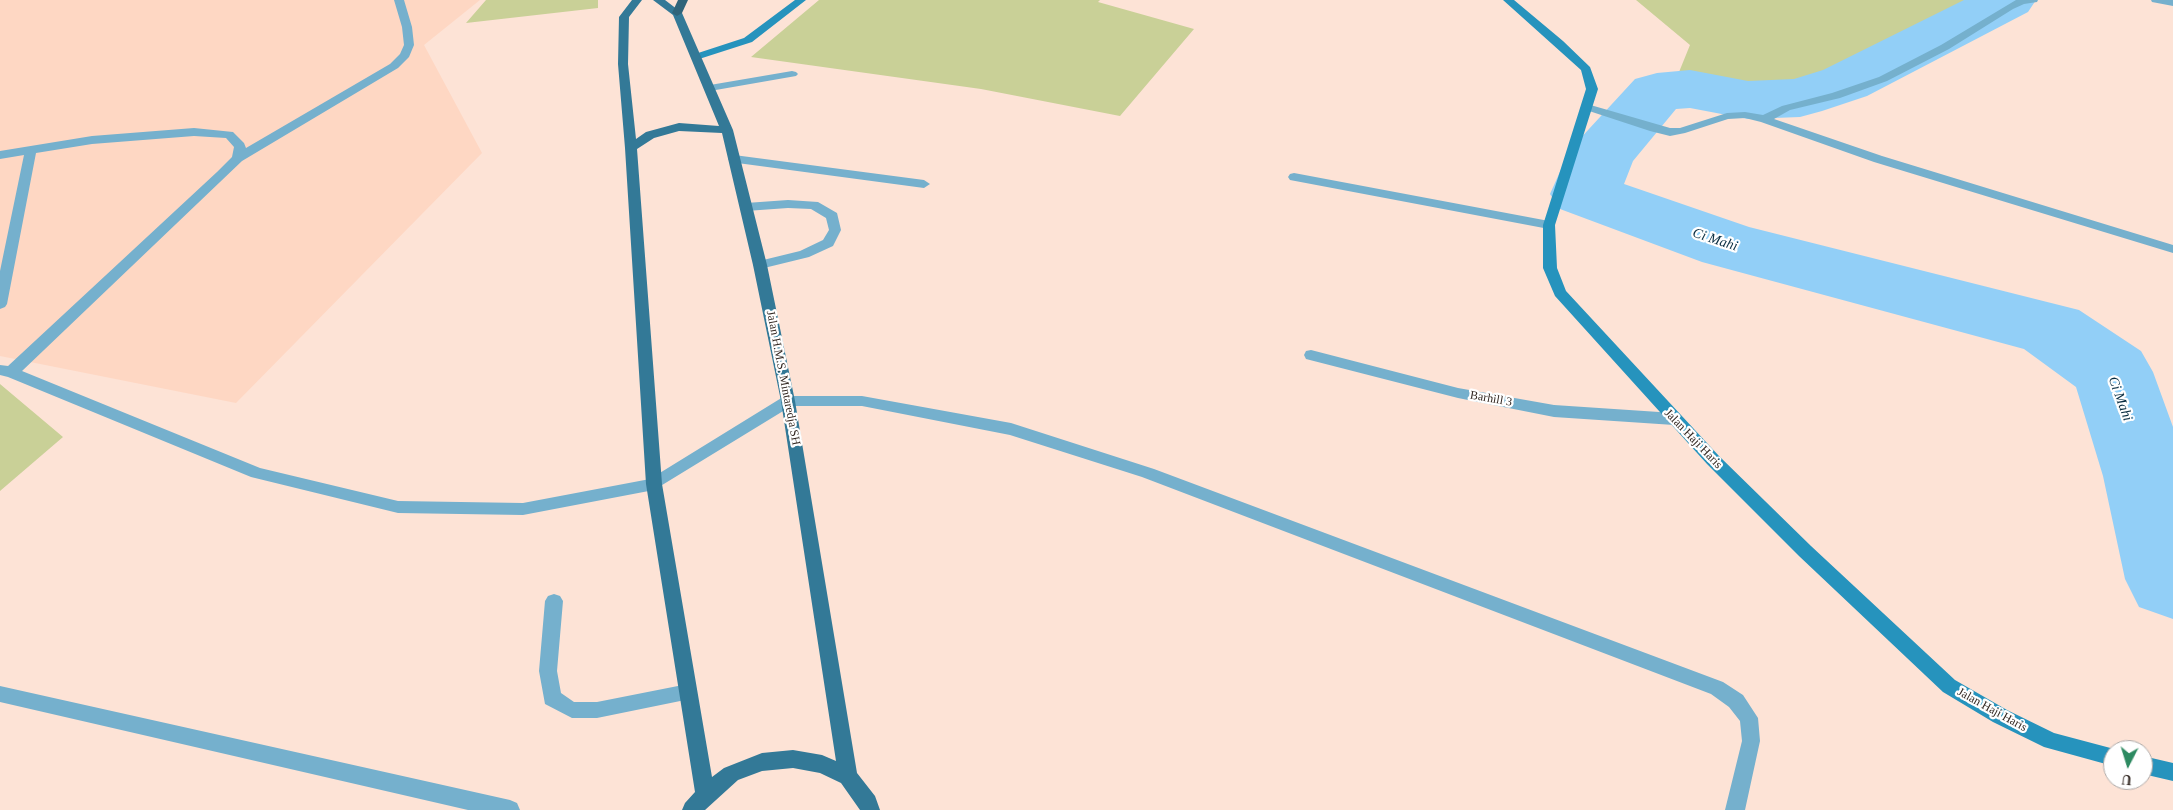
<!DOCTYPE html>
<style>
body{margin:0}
#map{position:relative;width:2173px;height:810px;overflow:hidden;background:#fde3d6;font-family:Georgia,serif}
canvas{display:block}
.north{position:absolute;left:2103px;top:740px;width:50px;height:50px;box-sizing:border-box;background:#fff;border:1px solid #ada9a7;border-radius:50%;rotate:185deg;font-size:14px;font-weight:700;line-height:20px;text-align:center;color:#332822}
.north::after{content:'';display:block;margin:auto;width:18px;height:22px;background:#2d8a61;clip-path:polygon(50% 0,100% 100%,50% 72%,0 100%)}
</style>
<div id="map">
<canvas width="2173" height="810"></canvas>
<div class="north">U</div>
</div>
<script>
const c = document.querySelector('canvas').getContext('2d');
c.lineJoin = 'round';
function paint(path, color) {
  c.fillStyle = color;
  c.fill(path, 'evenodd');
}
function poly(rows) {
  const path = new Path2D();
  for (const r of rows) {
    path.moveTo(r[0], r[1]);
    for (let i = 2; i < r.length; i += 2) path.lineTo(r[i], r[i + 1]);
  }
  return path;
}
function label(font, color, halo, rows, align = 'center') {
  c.font = font + ' Georgia,serif';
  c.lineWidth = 4.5;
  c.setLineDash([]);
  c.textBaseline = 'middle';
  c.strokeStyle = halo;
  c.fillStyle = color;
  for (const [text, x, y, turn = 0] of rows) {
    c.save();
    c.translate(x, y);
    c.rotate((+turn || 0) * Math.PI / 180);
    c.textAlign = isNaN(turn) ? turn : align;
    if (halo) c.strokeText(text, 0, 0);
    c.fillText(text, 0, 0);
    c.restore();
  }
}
paint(poly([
 [0,0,480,0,424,45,482,153,236,403,0,356]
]), '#fed7c3');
paint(poly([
 [486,0,598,0,598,8,466,23],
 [819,0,1100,0,1098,2,1194,29,1120,116,981,89,751,57],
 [1636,0,1984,0,1906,43,1838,78,1758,92,1724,92,1677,77,1690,45],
 [0,384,63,437,0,491]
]), '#c9d097');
paint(poly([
 [1964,0,2036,0,2028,12,1867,96,1822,111,1800,117,1748,119,1690,108,1676,109,1633,161,1624,184,1749,227,2079,310,2141,351,2153,372,2173,427,2173,619,2139,607,2125,579,2103,476,2076,387,2024,349,1702,262,1560,209,1550,194,1567,156,1577,142,1635,79,1657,73,1690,70,1748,81,1794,79,1823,70,1964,0]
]), '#92cff7');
paint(poly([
 [394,0,404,0,412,27,414,45,409,57,398,68,242,161,22,371,260,468,398,501,523,503,650,479,783,397,788,396,793,397,795,401,793,405,654,490,523,515,398,513,251,477,8,377,0,375,0,365,8,366,217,172,232,157,234,147,226,138,194,136,92,144,36,153,7,304,5,307,0,309,0,271,24,155,0,159,0,151,92,136,194,128,233,132,244,143,246,148,390,64,400,54,404,45,402,27,394,0],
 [792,71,796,72,798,74,796,76,710,91,704,88,710,85,792,71],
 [788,200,818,202,837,213,841,230,833,246,809,257,760,269,755,268,753,265,755,262,800,251,823,240,829,230,826,218,811,209,788,208,746,211,740,207,746,203,788,200],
 [554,594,560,596,563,601,557,671,561,693,574,702,597,702,688,684,695,686,697,692,695,698,597,718,572,718,545,704,539,671,545,601,548,596,554,594],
 [0,686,510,800,517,803,520,810,468,810,0,702,0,686]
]), '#75b0cd');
paint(poly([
 [2016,0,2038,0,2037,2,2024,4,2013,9,1949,49,1887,81,1840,98,1790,110,1774,119,1882,156,2173,245,2173,253,1874,162,1761,122,1745,118,1728,119,1685,133,1670,136,1650,131,1583,109,1581,107,1587,104,1670,128,1680,128,1727,113,1745,112,1763,115,1782,106,1832,93,1879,77,1941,45,2016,0],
 [2151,0,2173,0,2173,6,2152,2,2151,0],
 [734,155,924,180,930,184,924,188,730,162,728,159,730,156,734,155],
 [1294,173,1549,221,1555,225,1549,229,1290,180,1288,177,1290,174,1294,173],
 [1311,350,1458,388,1554,405,1674,413,1679,415,1682,419,1679,423,1674,425,1554,417,1458,398,1306,359,1304,355,1306,351,1311,350],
 [788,396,862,396,1011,423,1154,469,1723,682,1743,695,1758,718,1760,741,1745,810,1725,810,1742,741,1740,721,1729,707,1711,694,1142,477,1010,435,862,406,788,406,783,405,781,401,783,397,788,396]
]), '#75b0cd');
paint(poly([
 [795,0,806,0,752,42,696,60,691,57,692,55,744,38,795,0],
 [1503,0,1514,0,1563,41,1590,67,1598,89,1555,225,1557,268,1566,291,1719,456,1811,546,1955,680,2007,710,2054,733,2118,750,2113,750,2113,766,2044,747,1993,722,1943,692,1799,556,1707,464,1555,296,1543,268,1543,225,1586,89,1581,70,1503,0],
 [2143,756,2173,763,2173,781,2143,774,2143,756]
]), '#2693bd');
paint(poly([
 [632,0,642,0,629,17,628,64,636,139,646,132,679,123,719,126,673,15,653,0,665,0,682,13,733,130,767,265,795,401,857,773,875,796,880,810,860,810,841,783,820,773,793,768,762,771,738,780,705,810,682,810,685,803,695,792,646,484,625,148,618,64,619,17,632,0],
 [679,131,722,133,753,265,781,401,836,761,822,755,793,750,762,753,724,768,712,777,662,484,637,149,654,138,679,131]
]), '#337997');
paint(poly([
 [678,0,688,0,682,13,677,16,672,13,678,0]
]), '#30647a');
label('12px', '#332822', '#fff', [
 ["Jalan H.M.S. Mintaredja SH",783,378,79],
 ["Barhill 3",1491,399,10],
 ["Jalan Haji Haris",1693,439,46],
 ["Jalan Haji Haris",1992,710,29]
]);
label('italic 14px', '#092d41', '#fff', [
 ["Ci Mahi",1715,240,18],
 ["Ci Mahi",2120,399,70]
]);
</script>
